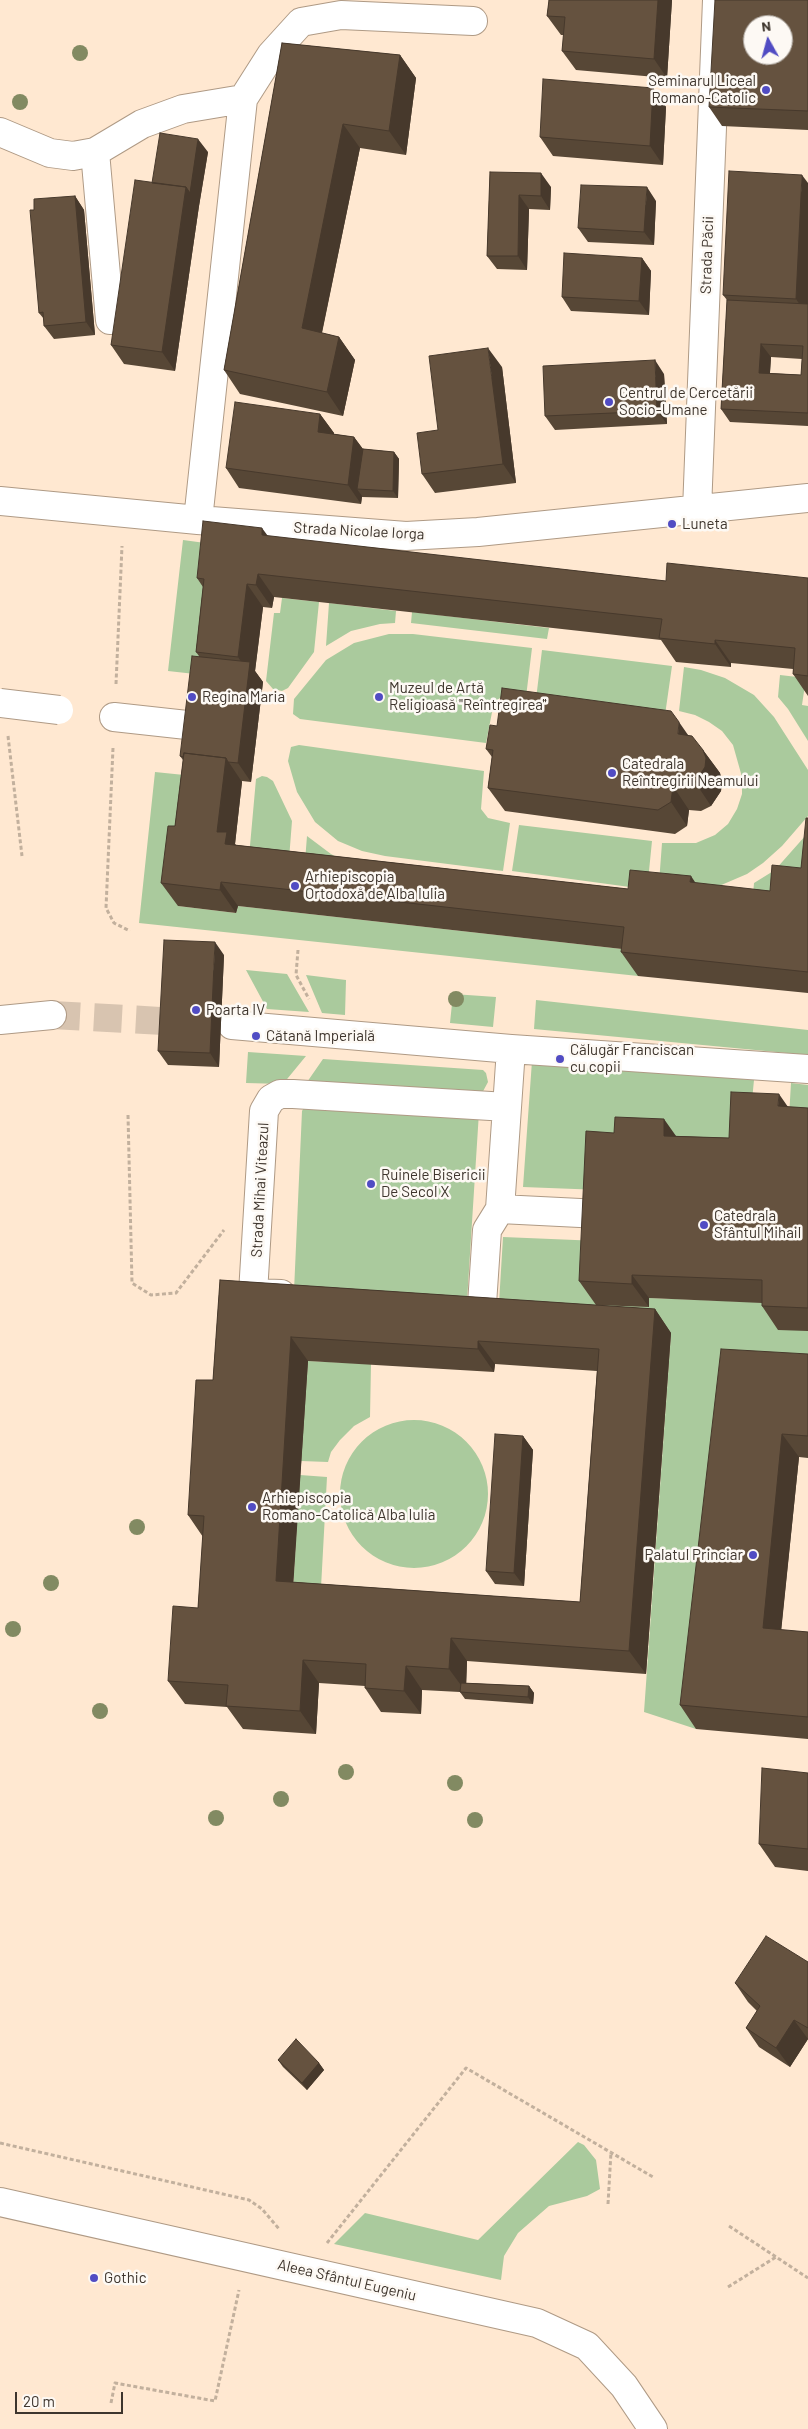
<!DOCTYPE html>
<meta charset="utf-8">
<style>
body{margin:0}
#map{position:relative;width:808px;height:2429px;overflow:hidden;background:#ffe8d1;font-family:Barlow,sans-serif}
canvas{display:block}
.north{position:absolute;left:743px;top:15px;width:50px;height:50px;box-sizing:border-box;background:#fdf9f4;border:1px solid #b1aba4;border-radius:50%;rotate:353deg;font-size:14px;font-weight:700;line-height:20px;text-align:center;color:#3e352d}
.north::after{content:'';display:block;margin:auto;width:18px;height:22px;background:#514cc3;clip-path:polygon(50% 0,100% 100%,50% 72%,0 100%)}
.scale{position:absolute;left:15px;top:2392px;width:108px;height:22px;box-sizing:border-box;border:2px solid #3e352d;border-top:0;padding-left:6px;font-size:15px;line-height:18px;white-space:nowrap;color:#3e352d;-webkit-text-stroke:4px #fdf9f4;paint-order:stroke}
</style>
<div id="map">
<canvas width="808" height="2429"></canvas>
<div class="north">N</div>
<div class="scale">20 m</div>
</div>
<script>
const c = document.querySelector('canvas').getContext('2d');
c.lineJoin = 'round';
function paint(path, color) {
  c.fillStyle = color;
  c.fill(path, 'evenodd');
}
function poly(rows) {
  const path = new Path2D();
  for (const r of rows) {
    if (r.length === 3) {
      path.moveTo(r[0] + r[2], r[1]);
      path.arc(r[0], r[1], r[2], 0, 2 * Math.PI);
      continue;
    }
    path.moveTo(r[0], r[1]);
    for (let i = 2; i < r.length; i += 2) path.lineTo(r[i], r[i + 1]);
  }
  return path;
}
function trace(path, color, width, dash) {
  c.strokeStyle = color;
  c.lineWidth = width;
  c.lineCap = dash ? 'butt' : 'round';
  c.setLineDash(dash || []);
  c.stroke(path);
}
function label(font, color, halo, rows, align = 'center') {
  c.font = font + ' Barlow,sans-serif';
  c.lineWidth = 5;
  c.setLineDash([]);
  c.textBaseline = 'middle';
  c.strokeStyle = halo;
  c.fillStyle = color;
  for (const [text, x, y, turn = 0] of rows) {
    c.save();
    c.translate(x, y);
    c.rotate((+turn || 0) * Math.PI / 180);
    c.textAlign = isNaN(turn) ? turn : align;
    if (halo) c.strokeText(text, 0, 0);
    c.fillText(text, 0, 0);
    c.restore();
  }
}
paint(poly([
 [183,540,220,545,213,676,168,671],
 [282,598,319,602,314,652,288,688,282,691,273,689,266,681,274,613,280,613],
 [329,603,396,611,395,623,380,624,351,631,326,646],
 [412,612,549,628,547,639,411,623],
 [389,634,413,634,532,648,526,697,503,696,494,702,486,743,300,719,293,714,294,699,326,660,354,643],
 [542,650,672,666,665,715,536,699],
 [684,667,701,670,725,678,754,695,774,717,808,770,808,816,782,846,763,863,747,874,712,889,659,883,662,843,696,843,715,835,728,824,737,809,742,794,742,777,733,745,722,731,709,722,695,715,679,711],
 [780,675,806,678,802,705,808,706,808,741,788,709,778,697],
 [299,745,484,771,481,809,488,818,510,823,503,871,385,856,362,851,338,841,315,822,297,792,288,761,291,747],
 [155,772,194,776,178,906,236,913,238,906,640,951,638,976,139,923],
 [262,776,267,777,273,781,292,821,288,872,248,868,256,779],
 [519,825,652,841,648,881,637,888,512,871],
 [806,835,801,887,752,907,754,883,775,870],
 [307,836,331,854,346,862,304,874],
 [246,970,287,974,309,1012,267,1009],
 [306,975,346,980,345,1015,322,1013],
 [453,994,496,997,493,1027,450,1023],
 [536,1000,808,1030,808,1055,534,1029],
 [248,1052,306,1056,283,1084,246,1083],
 [323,1059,483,1070,486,1073,488,1082,481,1095,305,1085],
 [532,1061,754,1080,746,1162,601,1190,523,1187],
 [791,1083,808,1085,808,1131,789,1117],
 [306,1104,479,1112,467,1301,294,1291,302,1111],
 [503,1237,599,1241,649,1307,649,1298,778,1303,808,1331,808,1377,696,1729,644,1712,671,1333,498,1320],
 [308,1361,371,1364,370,1417,354,1426,340,1440,331,1452,328,1462,301,1461],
 [414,1494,74],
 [300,1475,327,1477,320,1606,292,1605],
 [578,2142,584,2145,596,2160,600,2189,587,2196,549,2206,518,2233,504,2256,501,2280,334,2244,365,2213,478,2240]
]), '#aaca9d');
trace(poly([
 [52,1015,198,1023]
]), '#d8c4b0', 28, [28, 14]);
const minor = poly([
 [0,132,50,153,73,156,95,152,142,124,183,109,243,99],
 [95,152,110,320],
 [0,501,198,520,406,536,478,532,808,498],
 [697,510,717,0],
 [198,520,243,99,271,55,301,22,341,15,473,21],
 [114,717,196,726],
 [0,1020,52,1015],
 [232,1025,511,1049,808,1069],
 [500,1209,620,1215],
 [281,1294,253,1293,264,1111,271,1099,280,1094,293,1094,507,1107],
 [481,1319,487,1230,500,1209,511,1049],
 [0,2202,537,2323,587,2346,624,2386,653,2429]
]);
trace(minor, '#af9a85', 30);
trace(poly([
 [116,684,122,546],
 [8,736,22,856],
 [113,748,106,908,114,923,130,931],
 [298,950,296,975,309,999],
 [128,1115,132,1283,151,1295,176,1293,224,1230],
 [0,2143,249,2200,262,2209,280,2230],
 [608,2204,611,2152],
 [729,2226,808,2278],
 [327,2243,466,2068,653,2177],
 [728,2287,776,2257],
 [111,2403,115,2383,215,2401,239,2290]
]), '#c2b09d', 3, [4, 2.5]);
trace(minor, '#fff', 28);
const minorBridge = poly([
 [0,703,59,710]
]);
trace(minorBridge, '#af9a85', 30, []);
trace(minorBridge, '#fff', 28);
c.fillStyle = '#828a62';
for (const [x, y] of [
 [80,53],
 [20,102],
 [456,999],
 [137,1527],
 [51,1583],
 [13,1629],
 [100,1711],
 [346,1772],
 [455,1783],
 [281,1799],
 [216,1818],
 [475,1820]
]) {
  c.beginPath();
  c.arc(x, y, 8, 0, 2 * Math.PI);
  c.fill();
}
paint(poly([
 [549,0,672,0,667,78,576,70,562,51,564,35,561,35,547,16],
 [808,0,808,130,722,126,709,107],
 [282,43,400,55,416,78,406,155,360,148,322,333,339,337,355,360,343,416,240,394,224,370],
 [653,88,666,107,663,165,553,156,540,137],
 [208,152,199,206,175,371,124,364,111,345,152,183],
 [490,172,551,187,550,210,529,209,527,270,497,269,487,256],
 [808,183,808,426,730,422,721,409,727,300,723,295],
 [771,357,802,359,801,375,770,373],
 [75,196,84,210,95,335,54,339,44,326,44,319,39,313,34,210],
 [656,201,654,245,588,242,578,228],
 [642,258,651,271,649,315,571,311,562,297],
 [502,367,516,483,435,493,422,474,438,430],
 [664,374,667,424,555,430,545,416],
 [320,414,334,433,334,434,354,437,363,449,394,452,399,459,398,498,362,497,361,504,239,488,226,468],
 [268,536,666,581,808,578,808,696,793,674,793,669,731,663,731,667,676,662,661,640,274,597,272,608,263,607,255,671,263,682,251,782,242,781,235,844,236,845,628,889,695,883,770,891,801,868,808,818,808,993,638,976,621,952,622,949,238,906,236,913,178,906,161,883,175,826,183,760,180,756,199,656,196,652,203,587,197,578],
 [688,735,703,750,720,773,722,782,721,791,711,806,701,811,689,810,687,826,675,834,505,811,488,788,492,757,486,749],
 [224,955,219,1067,168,1065,158,1051],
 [788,1107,808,1108,808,1331,778,1330,762,1306,762,1303,649,1298,649,1307,596,1305,579,1281,614,1133,677,1136,729,1138],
 [220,1280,655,1309,671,1333,646,1674,467,1661,466,1683,529,1686,534,1693,533,1704,465,1699,460,1692,422,1690,421,1714,381,1712,365,1688,365,1686,319,1683,316,1734,243,1729,227,1707,185,1704,168,1681,198,1608,203,1537,188,1515,213,1380],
 [308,1361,494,1372,495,1364,597,1371,580,1602,293,1582],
 [808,1354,808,1458,799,1457,781,1630,808,1632,808,1739,696,1729,680,1705],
 [523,1436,533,1450,524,1586,495,1584,486,1571],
 [808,1773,808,1871,775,1867,759,1844],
 [808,1962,808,2039,790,2067,759,2047,746,2028,757,2011,748,2002,735,1983],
 [278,2060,319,2063,324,2070,307,2090,283,2067]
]), '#574736');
paint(poly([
 [658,0,672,0,667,78,654,59],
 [400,55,416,78,406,155,389,131],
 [653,88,666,107,663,165,650,146],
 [343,124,360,148,318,351,302,328],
 [198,139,208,152,199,206,175,371,162,352,186,187],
 [541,173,551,187,550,210,541,196],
 [802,175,808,183,808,317,796,299],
 [647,187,656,201,654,245,644,232],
 [519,195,529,209,527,270,518,256],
 [75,196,84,210,95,335,86,322],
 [642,258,651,271,649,315,639,301],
 [339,337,355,360,343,416,327,392],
 [761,344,771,357,769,386,759,373],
 [488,348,502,367,516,483,503,464],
 [655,360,664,374,667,424,657,411],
 [320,414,334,433,331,451,318,432],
 [354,437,368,456,357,489,362,496,361,504,348,485],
 [394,452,399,459,398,498,393,491],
 [262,528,279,551,262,535],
 [258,574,274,597,272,608,256,585],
 [247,584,263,607,255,671,263,682,251,782,238,763,248,672,238,657],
 [715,640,731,663,731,667,715,644],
 [679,722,695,745,678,734],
 [703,750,720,773,722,782,721,791,711,806,695,782],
 [226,758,242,782,235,844,243,856,242,867,217,832],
 [673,786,689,810,687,826,671,802],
 [691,876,707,900,690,882],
 [221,882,238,906,236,913,220,890],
 [215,942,224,955,219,1067,210,1053],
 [779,1094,795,1117,778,1106],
 [664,1119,681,1143,664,1136],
 [632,1275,649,1298,649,1307,632,1284],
 [655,1309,671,1333,646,1674,629,1651],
 [291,1337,308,1361,292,1604,276,1581],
 [478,1341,495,1364,494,1372,478,1349],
 [782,1434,799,1457,779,1652,763,1628],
 [523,1436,533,1450,524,1586,514,1573],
 [451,1638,467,1661,466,1692,449,1669],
 [303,1660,319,1683,316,1734,300,1711],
 [406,1666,422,1690,421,1714,404,1691],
 [529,1686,534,1693,533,1704,528,1697],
 [794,2020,808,2039,790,2067,776,2048],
 [319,2063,324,2070,307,2090,302,2083]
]), '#47392c');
const building = poly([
 [549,0,658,0,654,59,562,51,565,17,547,16,549,0],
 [715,0,808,0,808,111,709,107,715,0],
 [753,25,783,25,783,55,753,55,753,25],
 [282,43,400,55,389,131,343,124,302,328,339,337,327,392,224,370,282,43],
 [543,79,653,88,650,146,540,137,543,79],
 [160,133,198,139,190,193,186,187,152,183,160,133],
 [729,171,802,175,796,299,723,295,729,171],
 [490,172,541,173,541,196,519,195,518,256,487,256,490,172],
 [135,180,186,187,162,352,111,345,135,180],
 [581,185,647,187,644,232,578,228,581,185],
 [75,196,86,322,44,326,43,312,39,313,30,210,34,210,34,199,75,196],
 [564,253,642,258,639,301,562,297,564,253],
 [727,300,808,304,808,413,721,409,727,300],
 [761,344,803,346,801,375,759,373,761,344],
 [488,348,503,464,422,474,417,433,438,430,429,356,488,348],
 [655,360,657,411,545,416,543,366,655,360],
 [235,402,320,414,318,432,354,437,348,485,226,468,235,402],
 [363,449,394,452,393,491,357,489,363,449],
 [203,521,262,528,262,535,666,581,667,563,808,578,808,676,793,674,795,648,715,640,715,644,659,638,662,619,258,574,256,585,247,584,238,657,196,652,204,579,197,578,203,521],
 [192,656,250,662,238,763,228,762,226,758,184,753,183,757,180,756,192,656],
 [502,688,671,711,679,722,678,734,692,736,703,750,706,758,705,767,695,782,685,788,673,786,671,802,658,810,488,788,493,750,486,749,490,725,497,726,502,688],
 [184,753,226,758,217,832,227,832,225,844,628,889,630,870,691,876,690,882,770,891,772,865,801,868,806,818,808,818,808,972,621,952,624,927,221,882,220,890,161,883,168,826,175,826,184,753],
 [164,940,215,942,210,1053,158,1051,164,940],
 [731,1092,779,1094,778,1106,808,1108,808,1308,762,1306,762,1280,632,1275,632,1284,579,1281,586,1131,614,1133,615,1117,664,1119,664,1136,729,1138,731,1092],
 [220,1280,655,1309,629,1651,451,1638,449,1669,406,1666,404,1691,365,1688,366,1664,303,1660,300,1711,226,1706,228,1685,168,1681,173,1606,198,1608,204,1516,188,1515,196,1380,213,1380,220,1280],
 [291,1337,478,1349,478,1341,599,1349,580,1602,276,1581,291,1337],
 [721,1349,808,1354,808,1436,782,1434,763,1628,808,1632,808,1717,680,1705,721,1349],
 [495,1434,523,1436,514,1573,486,1571,495,1434],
 [461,1683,529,1686,528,1697,460,1692,461,1683],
 [762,1768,808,1773,808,1849,759,1844,762,1768],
 [766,1936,808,1962,808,2028,794,2020,776,2048,746,2028,760,2006,735,1983,766,1936],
 [296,2039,319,2063,302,2083,278,2060,296,2039]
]);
paint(building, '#65523f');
trace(building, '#47392c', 1);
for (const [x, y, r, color] of [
 [766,90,5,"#514cc3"],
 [609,402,5,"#514cc3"],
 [672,524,5,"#514cc3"],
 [192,697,5,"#514cc3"],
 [379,697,5,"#514cc3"],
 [612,773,5,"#514cc3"],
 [295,886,5,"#514cc3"],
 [196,1010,5,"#514cc3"],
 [256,1036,5,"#514cc3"],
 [560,1059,5,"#514cc3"],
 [371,1184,5,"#514cc3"],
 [704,1225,5,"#514cc3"],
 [252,1507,5,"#514cc3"],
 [753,1555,5,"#514cc3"],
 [94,2278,5,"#514cc3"]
]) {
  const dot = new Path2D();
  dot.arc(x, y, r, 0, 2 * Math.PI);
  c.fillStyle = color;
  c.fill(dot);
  trace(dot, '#fdf9f4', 2);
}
label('15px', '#3e352d', '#fdf9f4', [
 ["Seminarul Liceal",756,81,"right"],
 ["Romano-Catolic",756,98,"right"],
 ["Centrul de Cercetării",619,393],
 ["Socio-Umane",619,410],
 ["Luneta",682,524],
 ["Muzeul de Artă",389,688],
 ["Religioasă \"Reîntregirea\"",389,705],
 ["Regina Maria",202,697],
 ["Catedrala",622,764],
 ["Reîntregirii Neamului",622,781],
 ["Arhiepiscopia",305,877],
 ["Ortodoxă de Alba Iulia",305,894],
 ["Poarta IV",206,1010],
 ["Cătană Imperială",266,1036],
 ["Călugăr Franciscan",570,1050],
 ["cu copii",570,1067],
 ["Ruinele Bisericii",381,1175],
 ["De Secol X",381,1192],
 ["Catedrala",714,1216],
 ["Sfântul Mihail",714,1233],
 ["Arhiepiscopia",262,1498],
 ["Romano-Catolică Alba Iulia",262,1515],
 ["Palatul Princiar",743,1555,"right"],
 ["Gothic",104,2278]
], 'left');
label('15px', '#3e352d', '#fdf9f4', [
 ["Strada Păcii",707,255,-88],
 ["Strada Nicolae Iorga",359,531,3],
 ["Strada Mihai Viteazul",260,1190,-87],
 ["Aleea Sfântul Eugeniu",347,2280,13]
]);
</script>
